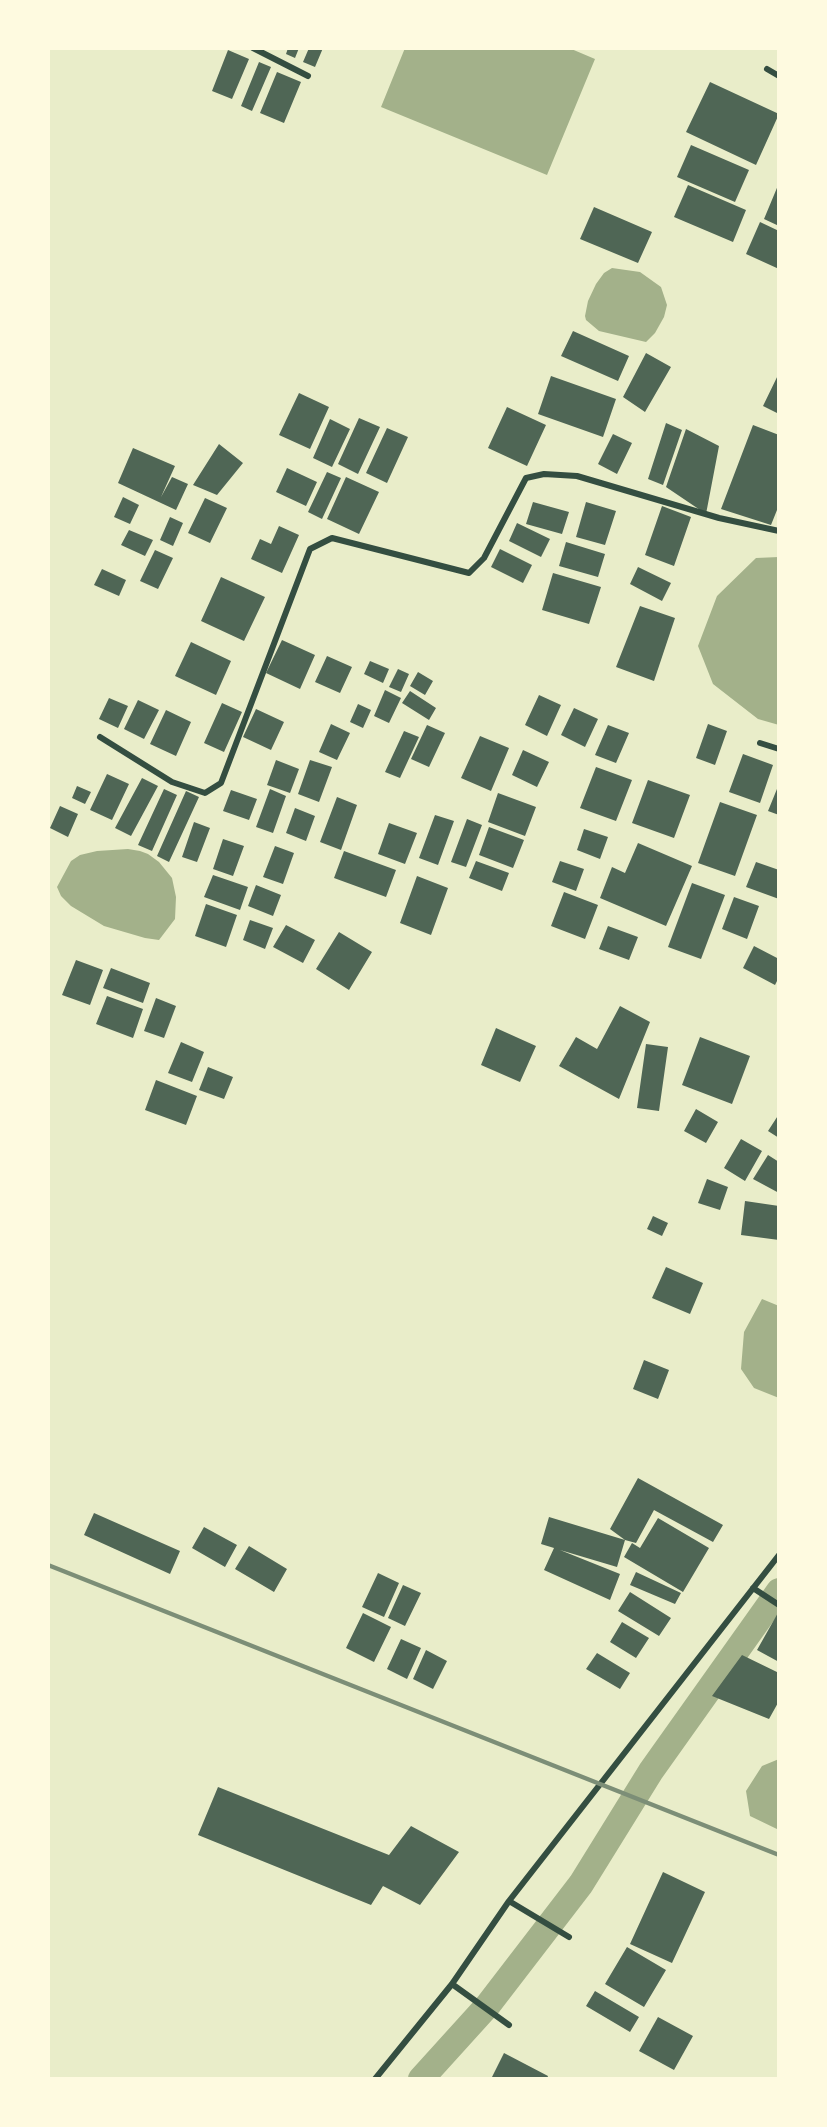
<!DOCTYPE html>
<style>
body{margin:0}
#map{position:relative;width:827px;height:2127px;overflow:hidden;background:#e9edc9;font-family:Merriweather,serif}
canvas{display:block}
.frame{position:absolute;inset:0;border:50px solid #fefae0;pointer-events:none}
</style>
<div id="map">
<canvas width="827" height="2127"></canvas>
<div class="frame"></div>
</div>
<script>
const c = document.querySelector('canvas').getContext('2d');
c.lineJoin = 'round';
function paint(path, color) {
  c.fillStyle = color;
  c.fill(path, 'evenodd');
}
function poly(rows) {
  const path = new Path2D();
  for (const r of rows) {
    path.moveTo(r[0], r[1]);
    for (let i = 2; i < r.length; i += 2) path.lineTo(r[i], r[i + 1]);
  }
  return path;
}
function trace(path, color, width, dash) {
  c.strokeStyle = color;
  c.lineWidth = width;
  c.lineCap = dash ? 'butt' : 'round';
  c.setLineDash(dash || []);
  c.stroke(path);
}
paint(poly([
 [405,48,569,48,595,59,547,175,381,107],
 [612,268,640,272,661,287,667,305,664,317,655,333,646,342,599,331,586,320,585,316,588,301,596,284,604,273],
 [779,557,779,725,758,719,713,684,698,646,717,596,756,558],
 [128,849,140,851,148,854,159,862,172,878,176,897,175,919,159,940,145,938,104,926,71,906,61,896,57,887,71,861,80,855,97,851],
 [762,1299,779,1306,779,1398,754,1388,741,1369,744,1332],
 [779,1759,779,1830,750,1816,746,1791,762,1766]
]), '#a3b18a');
trace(poly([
 [421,2079,488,2005,581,1884,651,1771,779,1591]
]), '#a3b18a', 26);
paint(poly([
 [288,48,299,48,295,58,286,54],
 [309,48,323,48,315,67,303,62],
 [228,50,249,59,232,99,212,91],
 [259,62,271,67,252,111,241,106],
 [277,72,301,82,284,123,260,113],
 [710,82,779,114,756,165,686,132],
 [691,145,749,170,735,202,677,177],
 [779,183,779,226,764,219],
 [688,185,746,210,733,242,674,217],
 [594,207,652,232,638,263,580,239],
 [760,222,779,231,779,269,746,254],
 [573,331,629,356,618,381,561,356],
 [646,353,671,367,645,412,623,397],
 [779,373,779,414,763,406],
 [551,376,616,399,603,437,538,414],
 [299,393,329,407,310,449,279,435],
 [507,407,546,425,527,466,488,448],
 [359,418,380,427,358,474,338,464],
 [330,419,350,429,332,467,313,458],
 [666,423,682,430,663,485,648,479],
 [753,425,779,435,779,505,771,525,721,509],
 [387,428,408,437,387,483,366,473],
 [686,429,719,446,706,514,666,487],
 [613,434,632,443,617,474,598,464],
 [219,444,243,463,217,495,193,485],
 [133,448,175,466,161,497,172,477,188,484,176,510,118,483],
 [287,468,317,482,306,506,276,492],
 [327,472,341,478,322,519,308,512],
 [346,477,379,492,359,534,327,519],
 [123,497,139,505,130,524,114,517],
 [205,498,227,508,210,543,188,533],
 [533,502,569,512,562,534,526,524],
 [586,502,616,511,605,545,576,537],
 [662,506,691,517,674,566,645,555],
 [170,517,183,523,173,546,160,540],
 [517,523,550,539,541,557,509,541],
 [279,526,299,535,282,573,251,559,260,539,271,544],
 [129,530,153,540,145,556,121,545],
 [566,542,605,554,598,577,559,566],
 [500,549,532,565,523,583,491,567],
 [155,550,173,558,158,589,140,581],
 [638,567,671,583,662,601,630,584],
 [102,569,126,580,119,596,94,585],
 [553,573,601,587,589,624,542,610],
 [221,577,265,597,244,641,201,621],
 [640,606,675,618,654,681,616,667],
 [282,640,315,655,300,689,266,673],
 [191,642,231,661,216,695,175,676],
 [327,656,352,667,340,693,315,682],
 [370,661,389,669,383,683,364,674],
 [398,669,409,674,401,692,389,687],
 [418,672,433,681,425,695,410,686],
 [385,690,401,698,389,723,374,716],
 [410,691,436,708,429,720,402,703],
 [539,695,561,705,547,736,525,725],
 [109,698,128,706,118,728,99,719],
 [138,700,159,710,144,739,124,729],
 [222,703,242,712,224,752,204,743],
 [358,704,371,710,363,728,350,722],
 [574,708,598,719,585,747,561,735],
 [256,709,284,722,271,750,243,737],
 [166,710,191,722,176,756,150,744],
 [331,724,350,733,337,760,319,752],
 [708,724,727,731,715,765,696,758],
 [427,725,445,733,429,767,411,759],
 [608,725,629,733,616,763,595,755],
 [404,731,419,737,400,778,385,772],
 [480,736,509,748,491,791,461,778],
 [523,750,549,762,537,787,512,775],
 [743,754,773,765,760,803,729,792],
 [276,760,299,769,290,793,267,785],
 [310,760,332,767,319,802,298,794],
 [596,767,632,780,616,821,580,808],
 [107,774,129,784,112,820,90,810],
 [142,778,158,786,131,836,115,828],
 [648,780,690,795,674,838,632,823],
 [779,784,779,815,768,811],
 [77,786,91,792,85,804,72,798],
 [164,789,177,795,152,851,138,845],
 [270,789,286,796,273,833,256,827],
 [231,790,257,799,249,820,223,811],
 [186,791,199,797,169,862,157,856],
 [498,793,536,807,525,836,488,822],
 [337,797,357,805,341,850,320,842],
 [720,802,757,815,735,876,698,863],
 [60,806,78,814,68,837,50,828],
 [295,808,315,816,306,841,286,833],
 [435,815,454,821,438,865,419,858],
 [467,819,482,825,466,867,451,862],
 [194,822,210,828,197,862,182,857],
 [389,823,417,833,405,864,378,854],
 [489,827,524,840,513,868,479,855],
 [584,829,608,837,600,859,577,850],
 [223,839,244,846,233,876,213,869],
 [638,843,692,866,666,926,600,898,612,867,625,873],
 [275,846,294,853,283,884,263,877],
 [344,851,396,870,386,897,334,878],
 [476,861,509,873,502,891,469,878],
 [560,861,584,869,576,891,552,882],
 [756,862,779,870,779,899,746,887],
 [213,875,248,887,240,910,204,897],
 [417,876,448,888,431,935,400,923],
 [692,883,725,895,701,959,668,947],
 [256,885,281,895,273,916,248,906],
 [564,892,598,905,585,939,551,926],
 [734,897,759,906,747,939,722,929],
 [206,904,237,915,226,947,195,936],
 [250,920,273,928,265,949,243,940],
 [286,925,315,940,303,963,273,947],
 [608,926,638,937,629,960,599,949],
 [339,932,372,952,349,990,316,969],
 [754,946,779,959,779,977,775,985,743,968],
 [76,960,103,970,90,1005,62,995],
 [111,968,150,983,143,1003,103,988],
 [107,996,143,1009,133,1038,96,1024],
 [156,998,176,1006,164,1038,144,1031],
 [620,1006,650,1022,619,1099,559,1066,576,1037,597,1049],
 [496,1028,536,1046,520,1082,481,1065],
 [700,1037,750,1056,732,1104,682,1085],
 [181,1042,204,1052,192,1082,168,1073],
 [646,1044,668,1047,659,1111,637,1108],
 [208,1067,233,1077,224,1099,199,1090],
 [156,1080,197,1096,186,1125,145,1110],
 [696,1109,718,1122,706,1143,684,1131],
 [779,1114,779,1138,768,1131],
 [741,1139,762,1151,745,1181,724,1168],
 [768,1155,779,1162,779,1193,753,1179],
 [707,1179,728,1187,720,1210,698,1203],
 [745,1201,779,1206,779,1240,741,1235],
 [653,1216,668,1223,662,1236,647,1229],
 [666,1267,703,1283,690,1314,652,1298],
 [644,1360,669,1370,658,1399,633,1389],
 [638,1478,723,1525,713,1542,654,1510,636,1543,625,1540,617,1567,560,1550,620,1574,610,1600,544,1570,554,1548,541,1544,549,1517,625,1540,610,1529],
 [94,1513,180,1551,170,1574,84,1535],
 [658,1518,709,1548,683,1592,624,1557,632,1543,640,1548],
 [204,1527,237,1545,225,1567,192,1548],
 [249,1546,287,1569,274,1592,235,1569],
 [636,1572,681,1593,675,1604,630,1585],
 [378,1573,399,1583,384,1617,362,1607],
 [403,1585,421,1593,405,1626,388,1618],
 [630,1592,671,1618,659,1636,618,1611],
 [779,1611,779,1662,757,1650],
 [363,1613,391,1627,374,1662,346,1648],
 [622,1622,649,1638,636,1658,610,1642],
 [401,1639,421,1648,407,1679,387,1669],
 [426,1650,447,1661,433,1689,413,1679],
 [597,1653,630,1673,620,1689,586,1669],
 [742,1655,779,1673,779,1701,769,1719,712,1696],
 [218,1787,389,1855,411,1826,459,1852,420,1905,383,1886,371,1905,198,1835],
 [663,1872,705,1892,672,1963,630,1944],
 [627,1947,666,1970,644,2007,605,1984],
 [595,1991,639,2017,630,2032,586,2006],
 [658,2017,693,2036,674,2070,639,2051],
 [504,2053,548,2076,547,2079,491,2079]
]), '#4f6655');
trace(poly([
 [253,48,308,76],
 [767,69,779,76],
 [100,737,172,782,205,793,221,783,310,549,332,538,469,573,484,558,526,478,544,474,577,476,719,518,779,531],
 [760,743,779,749],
 [753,1588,779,1605],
 [509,1901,569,1937],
 [452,1984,509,2025],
 [375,2079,452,1984,509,1901,779,1555]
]), '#344e41', 6);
trace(poly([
 [48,1565,779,1855]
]), '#7c8e77', 4.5);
</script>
